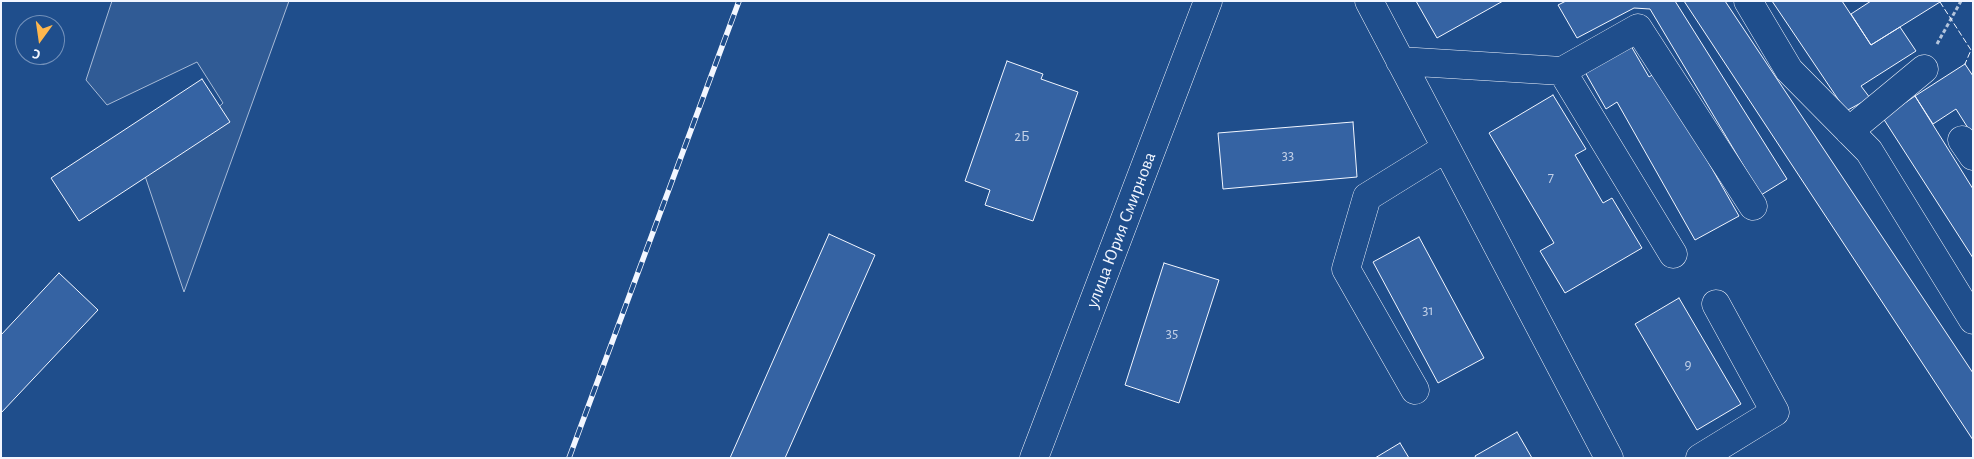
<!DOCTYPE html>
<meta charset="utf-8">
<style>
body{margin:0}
#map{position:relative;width:1974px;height:459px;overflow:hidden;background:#1f4e8c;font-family:"Alegreya Sans",sans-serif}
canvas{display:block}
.frame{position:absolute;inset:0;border:2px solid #f2f6ff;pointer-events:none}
.north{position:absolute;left:15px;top:15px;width:50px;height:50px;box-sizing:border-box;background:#1f4e8c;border:1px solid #7391ba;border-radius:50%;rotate:194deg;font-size:14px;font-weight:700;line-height:20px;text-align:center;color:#f2f6ff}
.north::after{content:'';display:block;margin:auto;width:18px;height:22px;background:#ffb74d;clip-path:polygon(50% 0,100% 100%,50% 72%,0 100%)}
</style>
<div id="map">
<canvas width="1974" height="459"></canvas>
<div class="frame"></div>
<div class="north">С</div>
</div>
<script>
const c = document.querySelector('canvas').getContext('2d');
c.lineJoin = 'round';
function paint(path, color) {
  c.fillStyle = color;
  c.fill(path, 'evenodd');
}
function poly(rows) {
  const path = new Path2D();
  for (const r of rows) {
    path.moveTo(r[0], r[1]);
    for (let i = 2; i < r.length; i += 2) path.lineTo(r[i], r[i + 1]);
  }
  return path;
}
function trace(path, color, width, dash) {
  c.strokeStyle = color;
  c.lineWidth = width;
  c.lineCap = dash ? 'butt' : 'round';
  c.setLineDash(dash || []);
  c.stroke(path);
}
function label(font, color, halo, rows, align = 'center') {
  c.font = font + ' "Alegreya Sans",sans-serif';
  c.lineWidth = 4;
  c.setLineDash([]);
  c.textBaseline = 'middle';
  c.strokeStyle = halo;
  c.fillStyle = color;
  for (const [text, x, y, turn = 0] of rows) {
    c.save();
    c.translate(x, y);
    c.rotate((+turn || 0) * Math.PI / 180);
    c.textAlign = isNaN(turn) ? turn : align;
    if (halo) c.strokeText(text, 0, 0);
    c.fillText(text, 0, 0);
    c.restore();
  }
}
const built = poly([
 [112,1,289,1,184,292,145,176,223,103,197,62,107,105,86,80,112,1]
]);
paint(built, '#305b95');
trace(built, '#a8bbd7', 1);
const building = poly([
 [1416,1,1503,1,1437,38,1416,1],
 [1566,1,1675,1,1787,179,1761,195,1650,9,1634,8,1577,38,1558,5,1566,1],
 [1684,1,1725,1,1973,373,1973,440,1684,1],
 [1772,1,1842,1,1871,45,1900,27,1916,51,1861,86,1870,98,1846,111,1772,1],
 [1871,1,1940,1,1940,2,1871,45,1851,14,1871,1],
 [1631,46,1649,77,1657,72,1739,216,1695,240,1617,102,1606,109,1585,72,1631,46],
 [1007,61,1043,74,1041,79,1078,92,1033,221,985,205,990,190,965,181,1007,61],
 [1965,64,1973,76,1973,136,1956,109,1933,124,1915,96,1965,64],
 [202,79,230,122,79,221,51,178,202,79],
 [1553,95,1586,149,1575,155,1603,203,1612,198,1642,248,1565,293,1540,251,1554,243,1489,133,1553,95],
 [1915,96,1973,189,1973,258,1883,118,1915,96],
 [1353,122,1357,177,1223,189,1218,133,1353,122],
 [829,234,875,255,785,458,730,458,829,234],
 [1419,237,1484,358,1438,383,1373,262,1419,237],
 [1164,263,1219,280,1179,403,1125,385,1164,263],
 [59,273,98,310,1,413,1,335,59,273],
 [1679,298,1741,404,1697,430,1635,324,1679,298],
 [1517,432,1532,458,1476,458,1475,456,1517,432],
 [1400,443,1409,458,1375,458,1400,443]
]);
paint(building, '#3563a3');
trace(building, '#f2f6ff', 1);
const minor = poly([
 [1369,1,1609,458],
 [1748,1,1789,70,1869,151,1973,320],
 [1400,61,1562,71,1638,28,1753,206],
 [1562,71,1673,254],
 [1849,131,1924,69],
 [1962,140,1973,156],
 [1415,390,1346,269,1367,197,1446,148],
 [1700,458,1775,412,1716,304]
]);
const major = poly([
 [1034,458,1208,1]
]);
trace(minor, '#f2f6ff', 29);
trace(major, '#f2f6ff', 29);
trace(poly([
 [1937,44,1961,1]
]), '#b3c4dc', 3, [4, 2.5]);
trace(minor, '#1f4e8c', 28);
trace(major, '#1f4e8c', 28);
const rail = poly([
 [569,458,739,1]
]);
trace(rail, '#f2f6ff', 5.5);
trace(rail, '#1f4e8c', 4, [11]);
trace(poly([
 [1940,2,1971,50,1965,64]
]), '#f2f6ff', 1, [6, 2.5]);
label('15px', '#c3d1e8', null, [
 ["2Б",1022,136],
 ["33",1288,155],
 ["7",1551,177],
 ["31",1428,310],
 ["35",1172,333],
 ["9",1688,364]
]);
label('18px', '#f2f6ff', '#1f4e8c', [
 ["улица Юрия Смирнова",1121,230,-69]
]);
</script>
